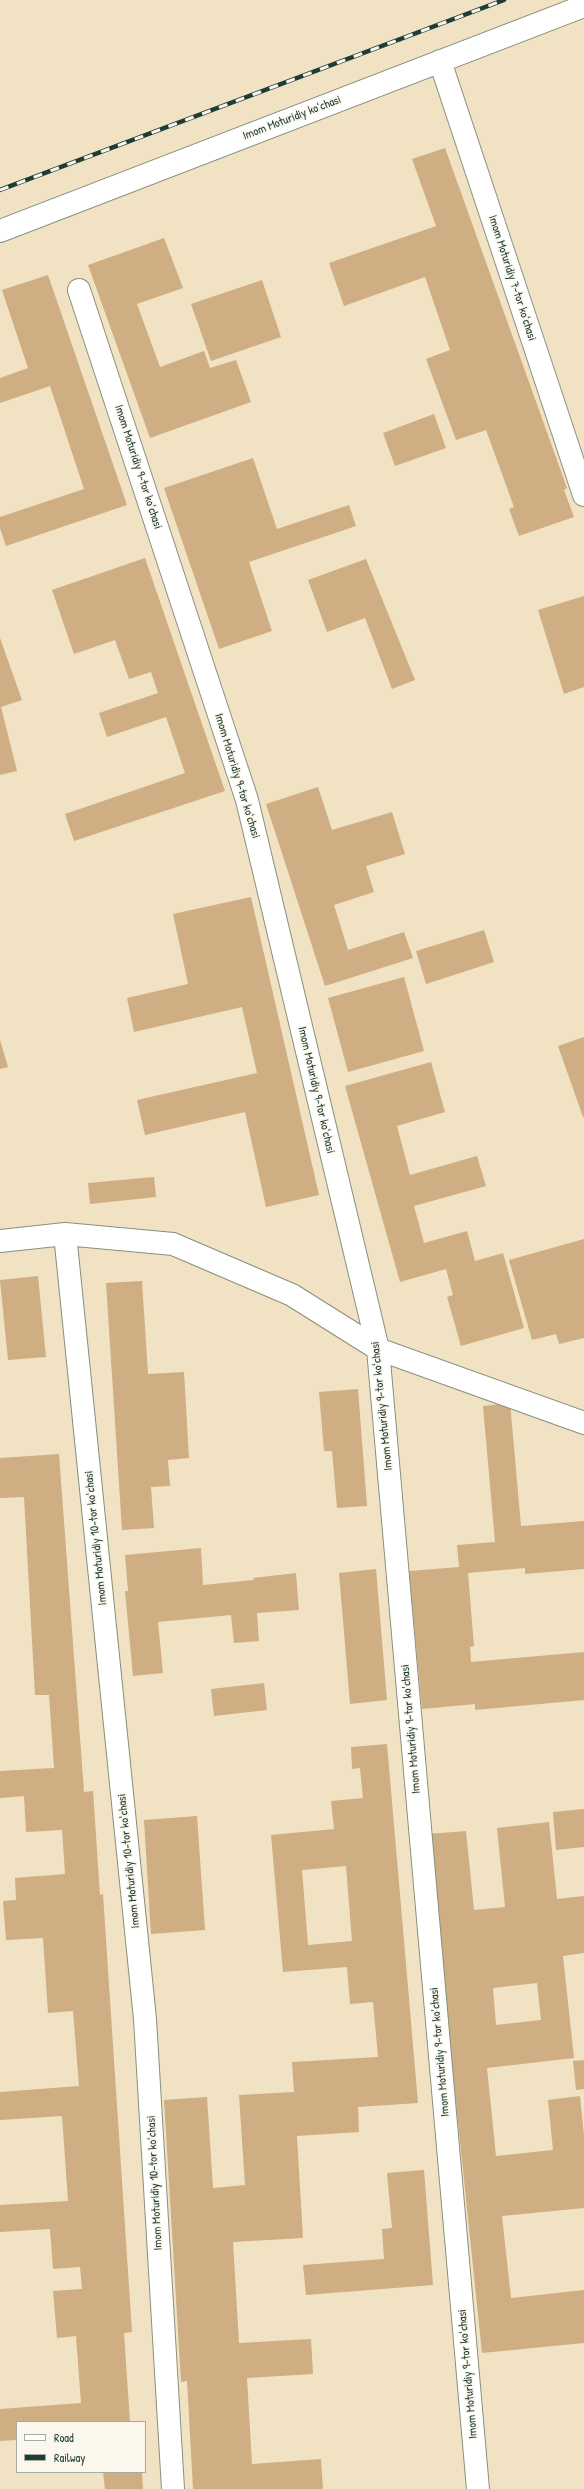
<!DOCTYPE html>
<meta charset="utf-8">
<style>
body{margin:0}
#map{position:relative;width:584px;height:2489px;overflow:hidden;background:#f1e2c4;font-family:"Patrick Hand",sans-serif}
canvas{display:block}
.legend{position:absolute;left:16px;top:2421px;width:130px;height:52px;box-sizing:border-box;background:#fbf7ec;border:1px solid #a3ada2;margin:0;padding:5px 7px;list-style:none;font-size:12px;color:#1f3d34}
.legend li{display:flex;align-items:center;gap:8px;height:20px}
.legend b{width:20px;border:1px solid #a3ada2}
</style>
<div id="map">
<canvas width="584" height="2489"></canvas>
<ul class="legend">
<li><b style="height:5px;background:#fff"></b>Road</li>
<li><b style="height:5px;background:#1f3d34"></b>Railway</li>
</ul>
</div>
<script>
const c = document.querySelector('canvas').getContext('2d');
c.lineJoin = 'round';
function paint(path, color) {
  c.fillStyle = color;
  c.fill(path, 'evenodd');
}
function poly(rows) {
  const path = new Path2D();
  for (const r of rows) {
    path.moveTo(r[0], r[1]);
    for (let i = 2; i < r.length; i += 2) path.lineTo(r[i], r[i + 1]);
  }
  return path;
}
function trace(path, color, width, dash) {
  c.strokeStyle = color;
  c.lineWidth = width;
  c.lineCap = dash ? 'butt' : 'round';
  c.setLineDash(dash || []);
  c.stroke(path);
}
function label(font, color, halo, rows, align = 'center') {
  c.font = font + ' "Patrick Hand",sans-serif';
  c.lineWidth = 3;
  c.setLineDash([]);
  c.textBaseline = 'middle';
  c.strokeStyle = halo;
  c.fillStyle = color;
  for (const [text, x, y, turn = 0] of rows) {
    c.save();
    c.translate(x, y);
    c.rotate((+turn || 0) * Math.PI / 180);
    c.textAlign = isNaN(turn) ? turn : align;
    if (halo) c.strokeText(text, 0, 0);
    c.fillText(text, 0, 0);
    c.restore();
  }
}
paint(poly([
 [445,148,567,488,564,490,574,517,519,536,509,509,514,507,486,430,456,440,426,359,450,350,425,277,344,306,329,263,436,226,412,159],
 [164,238,183,288,137,304,160,367,204,351,210,368,236,360,251,402,150,438,88,265],
 [48,275,127,505,6,546,0,528,0,517,84,489,50,386,0,403,0,378,28,368,2,290],
 [262,280,281,337,211,361,191,304],
 [434,414,446,448,395,466,383,433],
 [253,458,277,529,349,505,356,526,249,562,272,631,219,649,164,488],
 [145,558,225,791,74,841,65,814,185,773,166,717,107,737,99,713,158,693,151,672,129,679,115,640,74,654,52,590],
 [366,559,415,680,392,689,365,618,327,632,308,580],
 [584,596,584,687,564,694,538,610],
 [0,638,22,700,1,707,17,771,0,775],
 [318,787,332,830,392,812,405,854,366,866,374,892,334,905,348,950,404,932,413,958,325,986,266,804],
 [251,897,319,1195,266,1207,245,1112,145,1135,137,1100,257,1073,242,1007,134,1032,127,998,188,984,173,914],
 [484,930,494,962,426,984,416,951],
 [404,977,424,1051,348,1072,328,998],
 [584,1037,584,1117,583,1117,558,1046],
 [0,1040,8,1067,0,1069],
 [431,1062,445,1112,397,1126,410,1175,477,1156,486,1186,414,1206,424,1243,467,1231,475,1261,503,1253,524,1328,461,1346,447,1297,453,1295,446,1269,400,1282,345,1086],
 [154,1177,156,1197,90,1204,88,1183],
 [584,1239,584,1338,559,1344,556,1334,532,1340,509,1260],
 [38,1276,46,1357,8,1360,0,1280],
 [142,1281,148,1374,184,1372,189,1458,168,1460,170,1486,151,1487,154,1528,122,1530,106,1283],
 [358,1389,367,1506,337,1508,332,1451,324,1451,319,1392],
 [510,1403,521,1526,584,1521,584,1569,525,1574,525,1568,468,1573,474,1646,470,1647,471,1662,584,1652,584,1700,475,1710,475,1704,422,1709,409,1571,459,1567,457,1545,495,1542,483,1406],
 [59,1454,84,1792,93,1791,100,1895,103,1894,132,2332,124,2333,130,2422,17,2422,17,2440,0,2441,0,2409,81,2403,76,2336,57,2338,53,2291,82,2289,80,2267,53,2269,50,2229,0,2232,0,2205,68,2201,62,2116,0,2120,0,2092,79,2086,73,2011,48,2013,43,1938,6,1940,3,1901,16,1900,15,1878,65,1874,62,1830,26,1832,24,1796,0,1798,0,1771,54,1768,49,1695,35,1695,24,1497,0,1498,0,1458],
 [201,1548,203,1585,254,1580,253,1578,296,1573,299,1610,257,1613,259,1641,234,1643,231,1615,158,1622,163,1673,133,1676,125,1591,128,1591,125,1555],
 [376,1569,387,1700,350,1704,339,1573],
 [264,1683,267,1710,214,1716,211,1689],
 [387,1744,418,2103,358,2107,359,2132,297,2136,303,2238,233,2242,239,2343,311,2339,313,2374,247,2378,252,2464,321,2459,323,2489,193,2489,187,2381,181,2382,164,2100,207,2097,213,2188,245,2185,239,2095,294,2092,292,2062,378,2057,373,2002,350,2004,347,1967,283,1972,271,1835,334,1829,331,1801,363,1798,360,1768,352,1769,351,1747],
 [346,1866,352,1941,308,1945,302,1870],
 [584,1809,584,1847,556,1850,553,1812],
 [197,1816,205,1930,151,1934,144,1820],
 [549,1822,557,1899,584,1896,584,1953,563,1956,574,2058,487,2068,496,2156,553,2150,548,2100,580,2096,584,2136,584,2208,502,2216,511,2298,584,2290,584,2343,482,2353,428,1834,466,1831,474,1910,505,1907,497,1828],
 [537,1983,541,2020,496,2025,493,1988],
 [584,2060,584,2089,576,2090,573,2061],
 [424,2170,433,2285,306,2295,303,2265,384,2259,382,2229,392,2228,387,2173],
 [103,2472,142,2472,143,2489,105,2489]
]), '#ceae82');
const minor = poly([
 [440,61,584,495],
 [0,231,584,6],
 [79,290,247,800,378,1349,478,2489],
 [65,1234,145,2019,173,2489],
 [0,1241,65,1234,173,1244,292,1295,378,1349,584,1423]
]);
trace(minor, '#88907c', 24);
trace(minor, '#fff', 22);
const rail = poly([
 [0,190,504,0]
]);
trace(rail, '#1f3d34', 4.5);
trace(rail, '#fbf7ec', 3, [9]);
label('12px', '#1f3d34', '#fbf7ec', [
 ["Imom Moturidiy koʻchasi",292,118,-21],
 ["Imom Moturidiy 7-tor koʻchasi",512,278,72],
 ["Imom Moturidiy 9-tor koʻchasi",138,467,72],
 ["Imom Moturidiy 9-tor koʻchasi",237,776,73],
 ["Imom Moturidiy 9-tor koʻchasi",316,1090,77],
 ["Imom Moturidiy 9-tor koʻchasi",382,1406,-96],
 ["Imom Moturidiy 10-tor koʻchasi",96,1538,-96],
 ["Imom Moturidiy 9-tor koʻchasi",411,1729,-95],
 ["Imom Moturidiy 10-tor koʻchasi",129,1861,-96],
 ["Imom Moturidiy 9-tor koʻchasi",440,2052,-95],
 ["Imom Moturidiy 10-tor koʻchasi",155,2183,-93],
 ["Imom Moturidiy 9-tor koʻchasi",468,2374,-95]
]);
</script>
